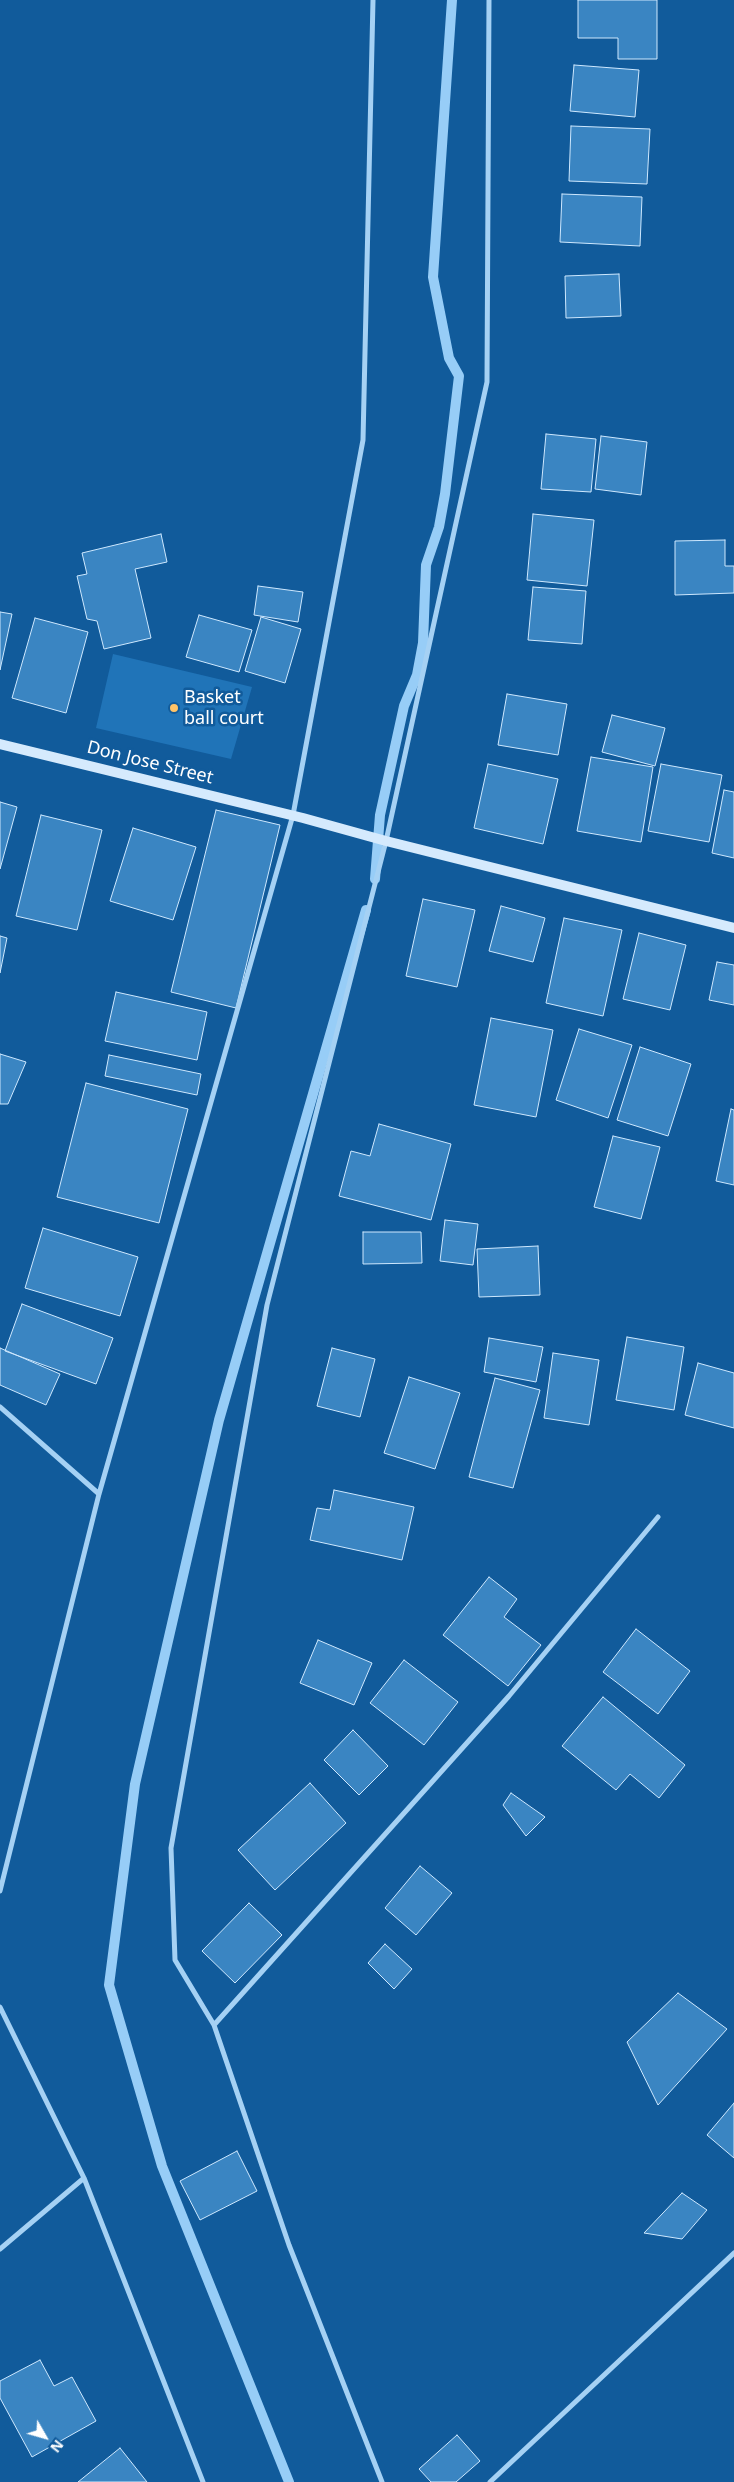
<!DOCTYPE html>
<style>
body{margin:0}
#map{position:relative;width:734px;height:2482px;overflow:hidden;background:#115b9b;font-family:"Noto Sans",sans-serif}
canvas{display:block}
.north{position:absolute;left:20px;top:2412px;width:50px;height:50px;-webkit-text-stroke:4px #115b9b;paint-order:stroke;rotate:128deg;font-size:14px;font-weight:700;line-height:20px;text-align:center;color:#fff}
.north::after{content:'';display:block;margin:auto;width:18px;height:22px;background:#fff;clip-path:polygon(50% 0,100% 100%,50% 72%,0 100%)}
</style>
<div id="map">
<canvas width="734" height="2482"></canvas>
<div class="north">N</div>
</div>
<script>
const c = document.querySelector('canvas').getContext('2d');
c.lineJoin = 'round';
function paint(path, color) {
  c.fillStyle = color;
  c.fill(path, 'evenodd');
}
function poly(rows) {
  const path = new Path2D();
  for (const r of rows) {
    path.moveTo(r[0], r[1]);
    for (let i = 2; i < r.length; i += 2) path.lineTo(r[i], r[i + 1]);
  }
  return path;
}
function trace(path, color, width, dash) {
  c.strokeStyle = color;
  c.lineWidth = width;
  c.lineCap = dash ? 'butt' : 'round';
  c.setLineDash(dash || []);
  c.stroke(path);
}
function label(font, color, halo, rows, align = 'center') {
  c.font = font + ' "Noto Sans",sans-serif';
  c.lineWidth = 5;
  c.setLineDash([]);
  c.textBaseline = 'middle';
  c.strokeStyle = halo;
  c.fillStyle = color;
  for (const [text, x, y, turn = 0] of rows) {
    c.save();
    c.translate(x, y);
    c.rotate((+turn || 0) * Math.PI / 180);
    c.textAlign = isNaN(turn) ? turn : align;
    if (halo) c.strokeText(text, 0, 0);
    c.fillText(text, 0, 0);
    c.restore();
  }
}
paint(poly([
 [113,654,252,687,231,759,96,728]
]), '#2074b8');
trace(poly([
 [375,879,380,815,404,706,417,675,423,643,426,565,439,527,445,494,459,376,449,358,433,277,452,0],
 [289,2482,162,2166,109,1985,135,1784,219,1420,366,910]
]), '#97cdf7', 10);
const building = poly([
 [578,0,657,0,657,59,618,59,618,38,578,38,578,0],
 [574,65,639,70,635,117,570,111,574,65],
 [571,126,650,129,647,184,569,181,571,126],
 [562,194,642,197,640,246,560,242,562,194],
 [619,274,621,316,566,318,565,276,619,274],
 [546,434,596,439,591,492,541,489,546,434],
 [601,436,647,442,641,495,595,489,601,436],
 [533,514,594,520,587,586,527,580,533,514],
 [161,534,167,562,135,569,151,638,104,649,97,621,87,619,77,576,87,574,82,553,161,534],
 [725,540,725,566,734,566,734,593,675,595,675,541,725,540],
 [258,586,303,592,298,622,254,615,258,586],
 [533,587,586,591,582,644,528,640,533,587],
 [0,612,12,614,0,670,0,612],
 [199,615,252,630,239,672,186,657,199,615],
 [261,617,301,629,285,683,245,671,261,617],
 [35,618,88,632,66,713,12,698,35,618],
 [507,694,567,704,558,755,498,745,507,694],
 [612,715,665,728,655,766,602,752,612,715],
 [591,757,653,767,641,842,577,831,591,757],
 [488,764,558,779,543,844,474,828,488,764],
 [661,764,722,775,709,842,648,831,661,764],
 [724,790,734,792,734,858,712,853,724,790],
 [0,802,17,807,0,869,0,802],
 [216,810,280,825,236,1008,171,992,216,810],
 [41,815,102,830,77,930,16,916,41,815],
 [133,828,196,847,173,920,110,901,133,828],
 [423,899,475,910,457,987,406,976,423,899],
 [501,906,545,918,533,962,489,951,501,906],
 [564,918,622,930,603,1016,546,1003,564,918],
 [639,933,686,945,670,1010,623,999,639,933],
 [0,936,7,938,0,973,0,936],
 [717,962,734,965,734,1005,709,1000,717,962],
 [116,992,207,1012,197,1060,105,1041,116,992],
 [491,1018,553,1030,536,1117,474,1105,491,1018],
 [579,1029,632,1045,608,1118,556,1100,579,1029],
 [640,1047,691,1064,668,1136,617,1120,640,1047],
 [0,1054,26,1062,8,1104,0,1104,0,1054],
 [109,1055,201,1074,197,1095,105,1076,109,1055],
 [86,1083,188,1109,159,1223,57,1197,86,1083],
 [731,1109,734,1110,734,1185,716,1181,731,1109],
 [379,1124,451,1144,431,1220,339,1196,351,1151,370,1156,379,1124],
 [613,1136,660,1147,641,1219,594,1207,613,1136],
 [445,1220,478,1224,473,1265,440,1261,445,1220],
 [43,1228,138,1257,120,1316,25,1288,43,1228],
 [363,1232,421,1232,422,1263,363,1264,363,1232],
 [538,1246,540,1295,479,1297,477,1249,538,1246],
 [22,1304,113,1338,96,1384,5,1351,22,1304],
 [627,1337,684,1347,674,1410,616,1400,627,1337],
 [489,1338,543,1347,536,1382,484,1372,489,1338],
 [0,1348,60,1374,46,1405,0,1385,0,1348],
 [332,1348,375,1359,360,1417,317,1406,332,1348],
 [553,1353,599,1360,589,1425,544,1418,553,1353],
 [698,1363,734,1373,734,1428,685,1415,698,1363],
 [409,1377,460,1393,435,1469,384,1453,409,1377],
 [495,1378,540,1390,513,1488,469,1477,495,1378],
 [334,1490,414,1507,402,1560,310,1540,317,1508,330,1510,334,1490],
 [489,1577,517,1599,504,1617,541,1645,508,1686,443,1635,489,1577],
 [636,1629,690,1671,658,1714,603,1672,636,1629],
 [318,1640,372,1663,354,1705,300,1683,318,1640],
 [404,1660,458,1702,424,1745,370,1703,404,1660],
 [603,1697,685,1765,659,1798,630,1774,616,1790,562,1746,603,1697],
 [353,1730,388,1766,359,1795,324,1760,353,1730],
 [310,1783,346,1823,275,1890,238,1850,310,1783],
 [511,1793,545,1817,526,1836,503,1805,511,1793],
 [420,1866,452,1893,416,1935,385,1908,420,1866],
 [249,1903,282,1935,235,1983,202,1951,249,1903],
 [385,1944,412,1969,394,1989,368,1963,385,1944],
 [678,1993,727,2029,658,2105,627,2042,678,1993],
 [734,2103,734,2158,707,2135,734,2103],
 [237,2151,257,2191,200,2220,180,2181,237,2151],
 [682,2193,707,2210,682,2239,644,2233,682,2193],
 [40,2360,54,2386,72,2377,96,2421,32,2457,0,2398,0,2381,40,2360],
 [457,2435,480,2461,456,2482,431,2482,419,2469,457,2435],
 [120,2448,147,2482,78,2482,120,2448]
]);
paint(building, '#3a85c2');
trace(building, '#cee8fe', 1);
trace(poly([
 [489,0,487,382,386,841,267,1305,171,1848,175,1960,214,2025,509,1696,658,1517],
 [0,1407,99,1494],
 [0,1891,99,1494,293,815,363,440,373,0],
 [0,2007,84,2178,203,2482],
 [214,2025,289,2245,382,2482],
 [0,2249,84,2178],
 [490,2482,734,2253]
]), '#a5d1f4', 5);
trace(poly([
 [0,744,303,818,386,841,734,928]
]), '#d5eafd', 10);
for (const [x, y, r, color] of [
 [174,708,5,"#ffc468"]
]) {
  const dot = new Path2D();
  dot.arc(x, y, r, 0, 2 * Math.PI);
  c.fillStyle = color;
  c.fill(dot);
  trace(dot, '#115b9b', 2);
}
label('18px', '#fff', '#115b9b', [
 ["Basket",184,698],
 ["ball court",184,719]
], 'left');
label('18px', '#fff', '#115b9b', [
 ["Don Jose Street",150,763,14]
]);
</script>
